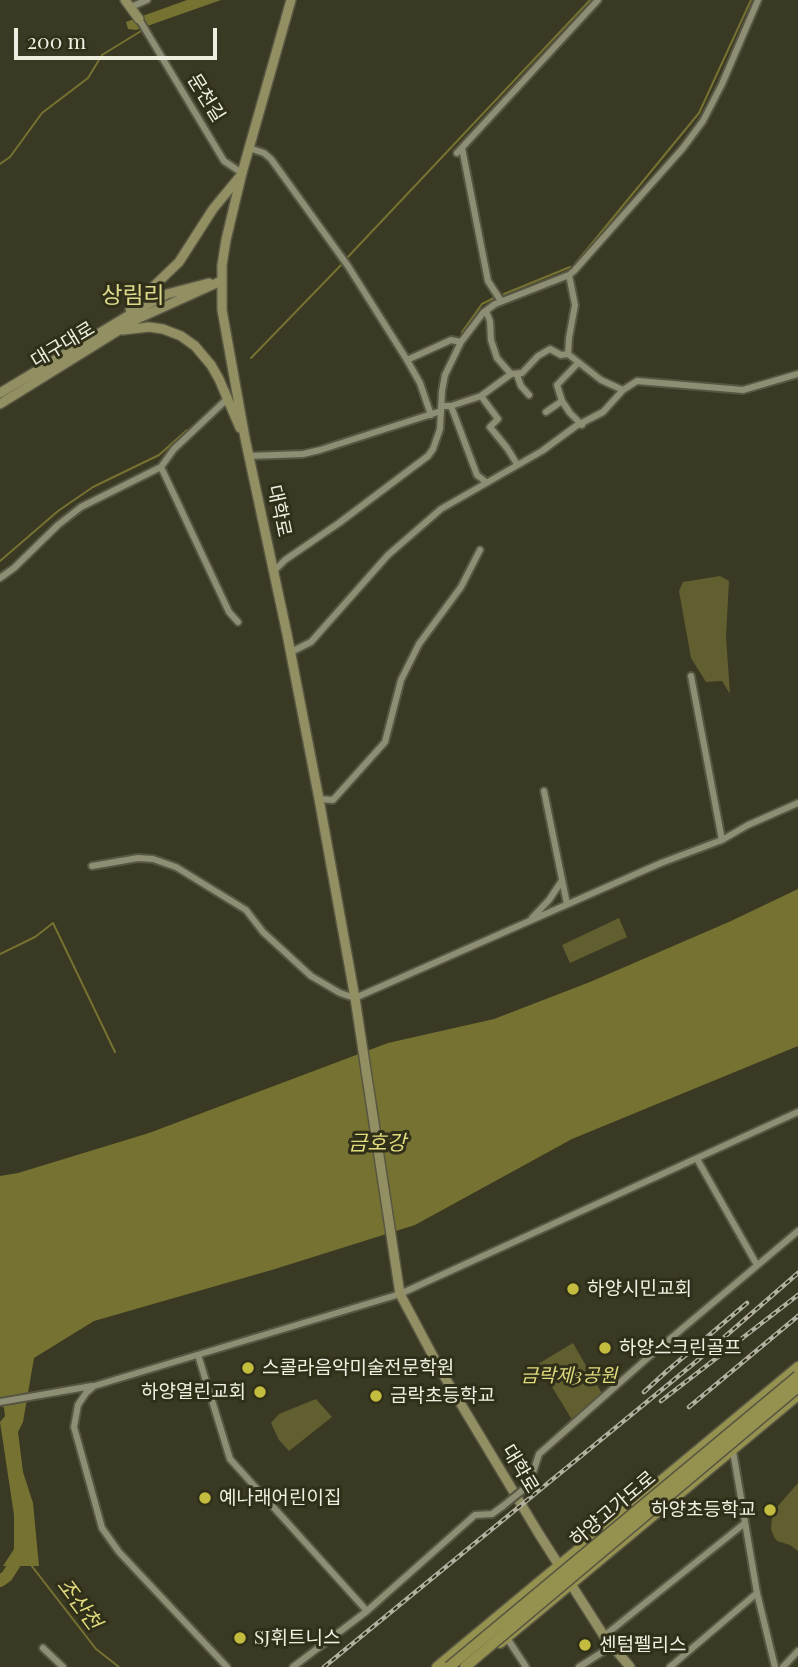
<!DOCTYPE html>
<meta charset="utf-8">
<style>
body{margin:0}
#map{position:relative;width:798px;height:1667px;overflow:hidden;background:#3a3923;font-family:"Playfair Display",serif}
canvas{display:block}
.scale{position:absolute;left:14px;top:28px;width:203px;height:32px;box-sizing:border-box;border:4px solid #efefe1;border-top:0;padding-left:9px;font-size:21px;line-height:24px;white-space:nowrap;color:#efefe1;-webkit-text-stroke:5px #302f19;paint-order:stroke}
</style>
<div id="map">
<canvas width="798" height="1667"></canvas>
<div class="scale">200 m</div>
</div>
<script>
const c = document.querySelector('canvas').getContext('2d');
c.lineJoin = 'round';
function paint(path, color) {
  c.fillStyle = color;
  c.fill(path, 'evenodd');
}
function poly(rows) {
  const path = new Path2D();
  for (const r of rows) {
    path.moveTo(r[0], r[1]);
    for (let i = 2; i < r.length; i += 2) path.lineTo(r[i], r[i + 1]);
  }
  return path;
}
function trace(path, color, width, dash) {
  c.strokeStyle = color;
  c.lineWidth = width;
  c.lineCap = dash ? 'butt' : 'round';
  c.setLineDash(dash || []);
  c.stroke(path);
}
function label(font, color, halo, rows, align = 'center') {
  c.font = font + ' "Playfair Display","Noto Sans KR",serif';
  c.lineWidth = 6;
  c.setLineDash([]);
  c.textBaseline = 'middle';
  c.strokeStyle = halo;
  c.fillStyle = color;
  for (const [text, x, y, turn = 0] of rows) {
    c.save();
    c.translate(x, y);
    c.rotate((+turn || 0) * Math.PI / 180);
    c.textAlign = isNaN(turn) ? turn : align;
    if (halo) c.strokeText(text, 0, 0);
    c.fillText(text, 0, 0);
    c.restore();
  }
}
paint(poly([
 [720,576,729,581,726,636,730,694,722,681,706,682,691,658,679,591,683,582],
 [619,918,627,937,570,963,562,945],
 [573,1343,604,1397,574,1423,538,1364],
 [316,1399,332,1417,289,1451,279,1440,271,1423,279,1414],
 [798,1483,798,1551,790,1545,777,1541,774,1537,771,1529,772,1517,770,1515]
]), '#615f2f');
paint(poly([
 [187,0,221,0,136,30,128,29,126,22],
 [798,889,798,1046,572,1139,415,1225,275,1269,94,1321,34,1358,23,1422,18,1432,23,1472,33,1503,39,1566,3,1566,14,1549,14,1515,0,1422,5,1416,4,1408,0,1404,0,1176,18,1173,149,1133,388,1043,494,1019,590,982,731,921]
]), '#767231');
trace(poly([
 [0,164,10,157,42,113,88,78,102,55,141,31],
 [346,259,590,0],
 [575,264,699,113,751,0],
 [504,294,570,267],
 [462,332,482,304,494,298],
 [251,358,343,263],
 [0,561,58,511,93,487,159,455,187,430],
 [0,954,35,937,53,923,115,1052],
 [31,1565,96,1649,119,1667]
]), '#767231', 2);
trace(poly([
 [0,1581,7,1576,21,1554]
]), '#767231', 12);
const street = poly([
 [131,7,147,0],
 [139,19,224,161,242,173],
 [249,148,264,153,271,159,348,266,407,360,420,383,431,415],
 [462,148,488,281,501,301],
 [457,153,598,0],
 [569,275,575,305,569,338,568,354,601,380,623,390],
 [486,311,490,321,491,340,497,358,511,374],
 [407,360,451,340,461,342],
 [578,363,557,385,562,401,570,413,582,425],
 [517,375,521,386,529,395],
 [481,396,498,419,490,427,507,448,517,464],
 [441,406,451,406,481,396,511,374,522,373,538,356,550,349,561,355,568,354],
 [451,406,477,475,486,482],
 [546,412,562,401],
 [249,456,303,454,320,450,441,411],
 [161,467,229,612,238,622],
 [274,571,285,560,339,523,428,456,433,449,440,429,442,391,445,375,461,342,483,313,495,304,569,275,574,271,683,148,703,121,722,84,758,0],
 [0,578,14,568,58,525,81,507,161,467,174,449,226,400],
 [291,652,311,642,388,555,441,509,542,451,576,426,603,412,623,390,637,381,743,390,798,374],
 [544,791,567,904],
 [319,799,333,800,385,742,401,680,419,644,461,587,480,550],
 [722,840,748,825,798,803],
 [92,866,138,858,153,859,176,867,246,910,263,932,311,976,340,993,355,998,661,863,722,840,691,676],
 [532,918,549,900,561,882],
 [697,1159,757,1265],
 [198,1355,230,1459,367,1611],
 [0,1402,92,1386],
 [733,1451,757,1593,775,1667],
 [529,1485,539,1454,651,1355,798,1231],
 [604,1636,745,1523],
 [507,1638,526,1667],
 [43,1648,63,1667],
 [227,1667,119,1552,102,1528,74,1427,78,1405,86,1393,94,1386,400,1294,798,1112],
 [293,1667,367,1611,475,1515,492,1514,503,1506],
 [579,1667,612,1646],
 [670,1667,757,1593],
 [783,1667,798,1651]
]);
const secondary = poly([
 [125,0,139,19],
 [291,0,242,173,226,240,222,265,222,310,245,438,287,634,319,799,355,998,400,1294,441,1371,539,1534,604,1636,630,1667],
 [130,309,179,262,213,209,241,175],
 [123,330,149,327,163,329,181,336,195,346,211,365,219,379,240,428],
 [0,393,146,305,167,294,209,283],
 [0,404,137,319,221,281]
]);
const primary = poly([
 [500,1643,798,1395],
 [437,1667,798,1367]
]);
trace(street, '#575642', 10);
trace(secondary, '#575642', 12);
trace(primary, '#575642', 13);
trace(street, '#8e8e74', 6);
trace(secondary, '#929062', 9);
trace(primary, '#959250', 10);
const rail = poly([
 [644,1392,667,1371,747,1303],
 [661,1401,798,1295],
 [689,1407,798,1316],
 [324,1667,698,1360,798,1273]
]);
trace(rail, '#b2b1a1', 4.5);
trace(rail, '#302f19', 2, [5]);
const streetBridge = poly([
 [503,1506,529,1485]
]);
const primaryBridge = poly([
 [449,1667,798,1376],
 [465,1667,798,1387]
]);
trace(streetBridge, '#575642', 10, []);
trace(primaryBridge, '#575642', 13, []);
trace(streetBridge, '#8e8e74', 6);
trace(primaryBridge, '#959250', 10);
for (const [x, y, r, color] of [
 [573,1289,7,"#c4bc3e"],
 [605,1348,7,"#c4bc3e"],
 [248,1368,7,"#c4bc3e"],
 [260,1392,7,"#c4bc3e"],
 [376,1396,7,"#c4bc3e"],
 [205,1498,7,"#c4bc3e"],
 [770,1510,7,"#c4bc3e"],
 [240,1638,7,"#c4bc3e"],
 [585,1645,7,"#c4bc3e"]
]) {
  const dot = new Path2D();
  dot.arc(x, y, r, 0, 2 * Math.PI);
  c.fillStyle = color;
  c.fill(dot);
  trace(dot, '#302f19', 2.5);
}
label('19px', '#efefe1', '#302f19', [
 ["문천길",206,98,58],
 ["대구대로",63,345,-31],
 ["대학로",279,511,78],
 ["대학로",520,1469,59],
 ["하양고가도로",613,1509,-40]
]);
label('19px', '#efefe1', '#302f19', [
 ["하양시민교회",587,1289],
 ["하양스크린골프",619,1348],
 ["스콜라음악미술전문학원",262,1368],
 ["하양열린교회",246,1392,"right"],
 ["금락초등학교",390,1396],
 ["예나래어린이집",219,1498],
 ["하양초등학교",756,1510,"right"],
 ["SJ휘트니스",254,1638],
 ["센텀펠리스",599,1645]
], 'left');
label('italic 19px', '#e0db7d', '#302f19', [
 ["금락제3공원",569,1376]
]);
label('italic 21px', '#e0db7d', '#302f19', [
 ["금호강",377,1143],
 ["조산천",79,1604,53]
]);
label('23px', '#ddd98b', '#302f19', [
 ["상림리",133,296]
]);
</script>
